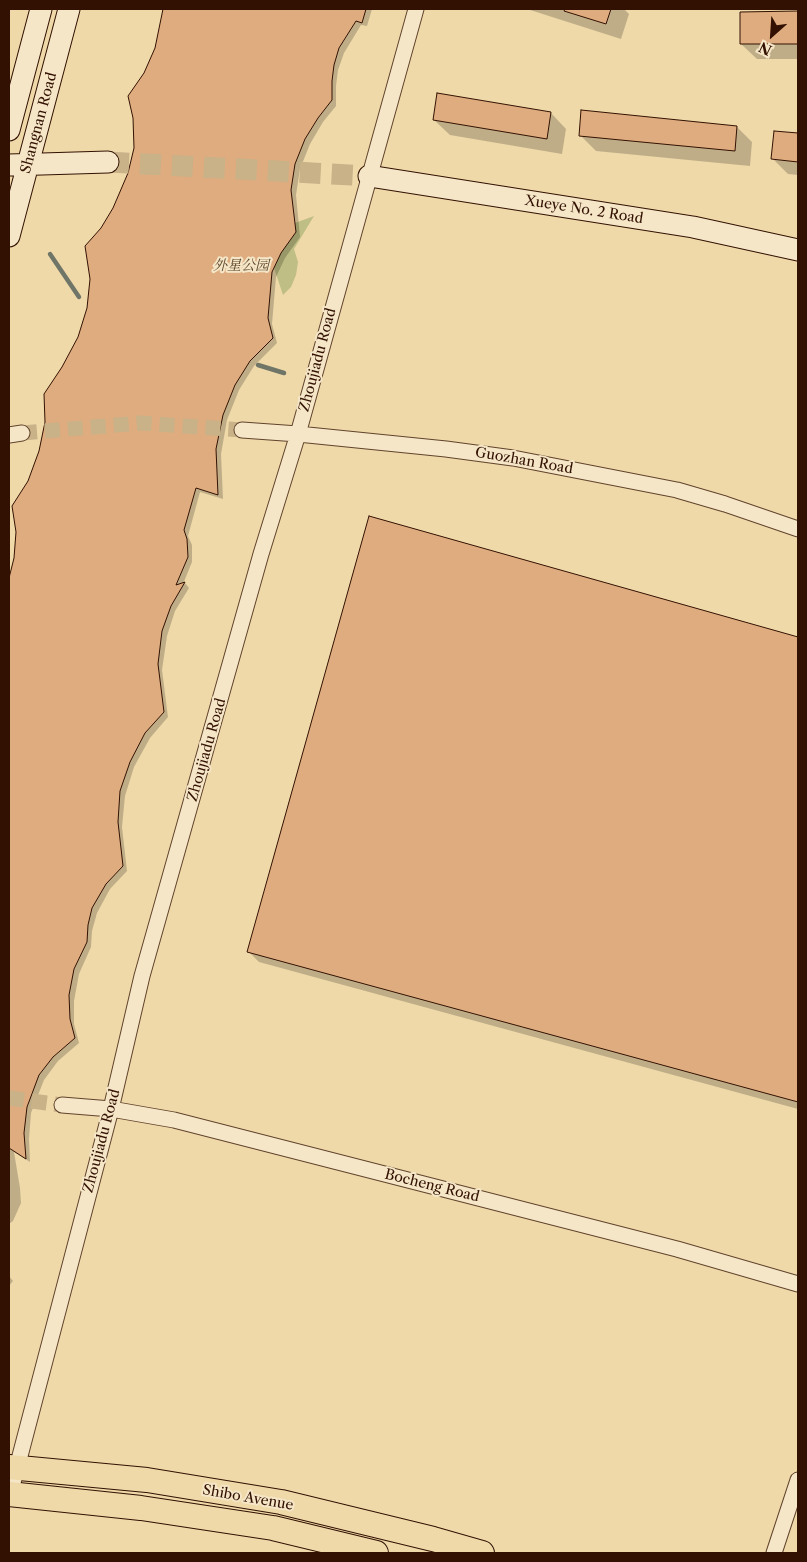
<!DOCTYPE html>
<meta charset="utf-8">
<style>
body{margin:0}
#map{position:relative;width:807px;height:1562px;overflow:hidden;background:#efd9a9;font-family:"Libre Caslon Text",serif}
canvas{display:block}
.frame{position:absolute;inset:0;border:10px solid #321102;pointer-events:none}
.north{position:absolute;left:747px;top:10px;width:50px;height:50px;-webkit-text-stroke:4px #f5e6c7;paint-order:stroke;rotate:206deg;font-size:14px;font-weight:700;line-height:20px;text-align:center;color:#321102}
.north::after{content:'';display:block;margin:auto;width:18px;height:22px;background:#321102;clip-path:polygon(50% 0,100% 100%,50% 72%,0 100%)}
</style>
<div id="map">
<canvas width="807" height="1562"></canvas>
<div class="frame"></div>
<div class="north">N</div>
</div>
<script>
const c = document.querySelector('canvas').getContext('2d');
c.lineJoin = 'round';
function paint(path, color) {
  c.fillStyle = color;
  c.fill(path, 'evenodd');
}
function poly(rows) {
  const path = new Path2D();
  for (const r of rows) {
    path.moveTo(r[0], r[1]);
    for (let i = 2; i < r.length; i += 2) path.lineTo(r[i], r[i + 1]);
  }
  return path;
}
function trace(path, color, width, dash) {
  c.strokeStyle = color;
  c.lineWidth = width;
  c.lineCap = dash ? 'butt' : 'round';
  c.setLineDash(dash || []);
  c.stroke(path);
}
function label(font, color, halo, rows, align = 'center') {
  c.font = font + ' "Libre Caslon Text","Noto Serif SC",serif';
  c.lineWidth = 4;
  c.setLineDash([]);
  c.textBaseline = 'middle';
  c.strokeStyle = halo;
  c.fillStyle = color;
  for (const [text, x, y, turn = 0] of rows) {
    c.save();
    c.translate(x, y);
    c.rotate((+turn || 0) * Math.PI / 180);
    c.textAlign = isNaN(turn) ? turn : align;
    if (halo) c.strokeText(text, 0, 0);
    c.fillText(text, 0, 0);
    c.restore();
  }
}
paint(poly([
 [314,216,294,249,298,262,296,275,291,287,283,295,265,241,276,230]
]), '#bfbe84');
paint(poly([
 [165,9,372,9,367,26,361,25,344,53,338,70,336,86,336,106,323,122,310,144,300,169,296,195,300,237,285,258,276,277,272,324,277,343,254,366,239,390,227,420,221,454,223,499,200,492,188,536,192,545,192,562,183,584,185,583,189,588,175,611,167,636,162,670,168,717,150,738,134,767,125,796,122,827,127,871,110,889,97,913,92,931,91,947,79,974,74,1001,74,1024,79,1043,58,1061,44,1080,31,1113,29,1139,30,1162,14,1152,20,1188,21,1203,13,1221,9,1224,9,583,15,558,29,482,40,452,63,368,79,338,88,309,102,229,115,208,129,174,135,148,146,73,156,48],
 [527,9,624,9,629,14,621,39],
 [741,13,798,13,798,59,757,59,741,44],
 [551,113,566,129,562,154,450,135,434,120],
 [737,127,752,142,750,166,596,151,580,135],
 [775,132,798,134,798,175,788,174,773,159],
 [370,518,798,638,798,1109,259,962,249,952],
 [9,1276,13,1281,9,1286]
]), '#0003');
trace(poly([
 [50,254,79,297],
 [258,365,284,373]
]), '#707667', 4.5);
const building = poly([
 [163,9,366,9,362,23,356,21,339,48,334,65,332,81,332,100,318,118,305,139,295,164,291,190,296,232,281,253,272,272,268,318,273,338,250,361,235,385,223,415,216,449,218,495,196,488,184,530,187,539,188,557,176,585,185,582,171,606,162,631,158,664,164,712,145,733,130,762,120,791,118,822,123,866,106,884,92,908,88,925,87,942,74,969,69,995,70,1019,75,1038,53,1057,39,1075,27,1107,24,1133,26,1159,9,1148,9,578,14,558,16,532,12,506,28,481,39,451,45,422,44,394,62,367,78,337,87,308,90,279,85,246,101,228,113,208,128,173,134,148,133,118,128,96,144,73,155,48,163,9],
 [565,9,611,9,606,24,564,11,565,9],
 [798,11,798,44,740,44,740,12,798,11],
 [437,93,551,112,547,139,433,120,437,93],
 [581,110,737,126,735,151,579,136,581,110],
 [774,131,798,133,798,162,771,159,774,131],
 [369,516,798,637,798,1102,247,952,369,516]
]);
paint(building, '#dfac7f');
trace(building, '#321102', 1);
trace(poly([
 [22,433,140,423,242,430],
 [9,1098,62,1105]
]), '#c9b188', 15, [15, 8]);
trace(poly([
 [108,162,369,176]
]), '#c9b188', 21, [21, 11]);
const street = poly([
 [242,430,298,434,446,449,513,458,677,490,725,504,798,529],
 [9,435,22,433],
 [62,1105,111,1109,174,1120,677,1249,798,1284],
 [10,1494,111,1109,142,976,261,554,298,434,416,9],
 [774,1553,798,1480]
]);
const secondary = poly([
 [9,130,41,9],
 [9,165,108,162],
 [369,176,693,227,798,250],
 [9,236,69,9]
]);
const primary = poly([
 [9,1467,147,1480,281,1502,433,1539,482,1553],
 [9,1494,141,1508,273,1528,376,1553]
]);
trace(street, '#61432c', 17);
trace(secondary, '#321102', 23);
trace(primary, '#321102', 26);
trace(street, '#f5e6c7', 15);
trace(secondary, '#f5e6c7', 21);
trace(primary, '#efd9a9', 24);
label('14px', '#321102', '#f5e6c7', [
 ["Shangnan Road",39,123,-75],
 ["Xueye No. 2 Road",584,210,9],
 ["Zhoujiadu Road",318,360,-75],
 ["Guozhan Road",524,461,10],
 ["Zhoujiadu Road",207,750,-74],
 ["Zhoujiadu Road",102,1141,-75],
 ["Bocheng Road",432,1186,14],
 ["Shibo Avenue",248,1498,10]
]);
label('italic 14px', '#5c4529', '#f5e6c7', [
 ["外星公园",241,266]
]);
</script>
